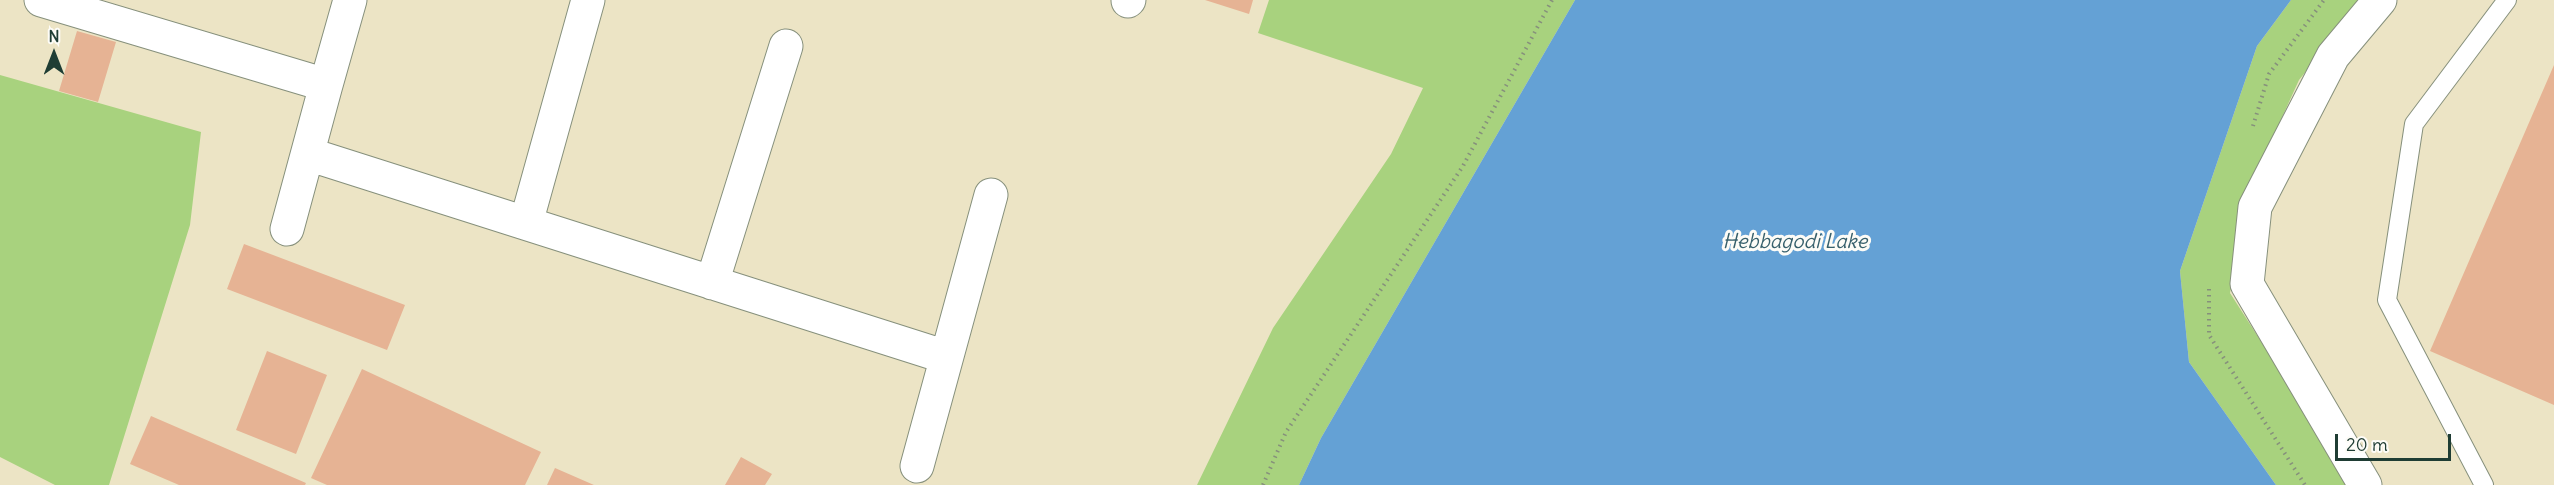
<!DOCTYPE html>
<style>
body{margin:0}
#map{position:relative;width:2554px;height:485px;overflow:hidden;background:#ece4c5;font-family:Delius,sans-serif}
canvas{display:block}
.north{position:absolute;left:24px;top:24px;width:60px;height:60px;-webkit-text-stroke:4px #fdfcf7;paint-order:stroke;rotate:0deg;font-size:16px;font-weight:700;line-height:24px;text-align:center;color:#1f3d34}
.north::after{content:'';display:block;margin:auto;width:21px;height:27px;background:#1f3d34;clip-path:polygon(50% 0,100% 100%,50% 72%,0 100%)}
.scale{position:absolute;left:2335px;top:434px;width:116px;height:27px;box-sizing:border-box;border:3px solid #1f3d34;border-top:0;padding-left:8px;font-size:18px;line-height:21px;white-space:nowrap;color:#1f3d34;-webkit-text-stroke:4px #fdfcf7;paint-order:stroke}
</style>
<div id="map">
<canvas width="2554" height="485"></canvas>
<div class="north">N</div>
<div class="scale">20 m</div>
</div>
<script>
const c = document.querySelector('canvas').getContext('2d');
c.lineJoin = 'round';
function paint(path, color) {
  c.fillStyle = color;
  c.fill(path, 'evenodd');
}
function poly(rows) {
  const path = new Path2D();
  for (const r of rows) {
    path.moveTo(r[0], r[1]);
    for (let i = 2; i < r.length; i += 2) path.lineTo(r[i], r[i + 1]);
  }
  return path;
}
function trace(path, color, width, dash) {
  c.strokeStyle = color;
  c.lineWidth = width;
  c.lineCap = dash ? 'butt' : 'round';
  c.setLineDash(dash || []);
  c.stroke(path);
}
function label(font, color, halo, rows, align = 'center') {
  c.font = font + ' Delius,sans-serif';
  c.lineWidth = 6;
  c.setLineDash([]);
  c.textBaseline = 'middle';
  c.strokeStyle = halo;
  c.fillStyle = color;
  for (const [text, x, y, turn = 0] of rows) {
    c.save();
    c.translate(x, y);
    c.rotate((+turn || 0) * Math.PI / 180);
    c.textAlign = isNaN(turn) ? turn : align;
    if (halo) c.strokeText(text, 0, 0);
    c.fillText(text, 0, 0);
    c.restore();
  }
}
paint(poly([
 [1269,0,1575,0,1321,438,1299,485,1197,485,1273,328,1391,154,1423,88,1258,33],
 [2291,0,2363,0,2299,80,2248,192,2230,293,2353,485,2276,485,2189,362,2180,271,2257,46],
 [0,75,201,132,190,225,109,485,55,485,0,457]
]), '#a8d27e');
paint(poly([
 [1575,0,2291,0,2257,46,2180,271,2189,362,2276,485,1299,485,1321,438]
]), '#64a1d5');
paint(poly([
 [1205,0,1253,0,1249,14],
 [77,31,116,42,98,102,59,91],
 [2554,65,2554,405,2430,351],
 [244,244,405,305,387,350,227,289],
 [267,351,327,375,296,454,236,430],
 [362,369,541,452,525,485,327,485,311,478],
 [151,416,306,483,305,485,179,485,130,464],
 [741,457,772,474,765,485,725,485],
 [555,468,594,485,547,485]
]), '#e6b394');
const service = poly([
 [2484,485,2387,300,2414,124,2507,0]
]);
const minor = poly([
 [41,0,326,85,350,0],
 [1128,1,1129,0],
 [308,154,946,357],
 [526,223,588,0],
 [287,229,326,85],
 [712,283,786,46],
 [917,466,991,195],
 [2365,485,2247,284,2255,207,2333,56,2380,0]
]);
trace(service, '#86907c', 20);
trace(minor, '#86907c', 35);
trace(poly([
 [2253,126,2269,74,2324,0],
 [2209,289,2209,335,2305,485],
 [1263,485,1286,432,1463,166,1552,0]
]), '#86907c', 4, [1.5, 4.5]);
trace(service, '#fff', 18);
trace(minor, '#fff', 33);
label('italic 20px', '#37606c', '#fdfcf7', [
 ["Hebbagodi Lake",1795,242]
]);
</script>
